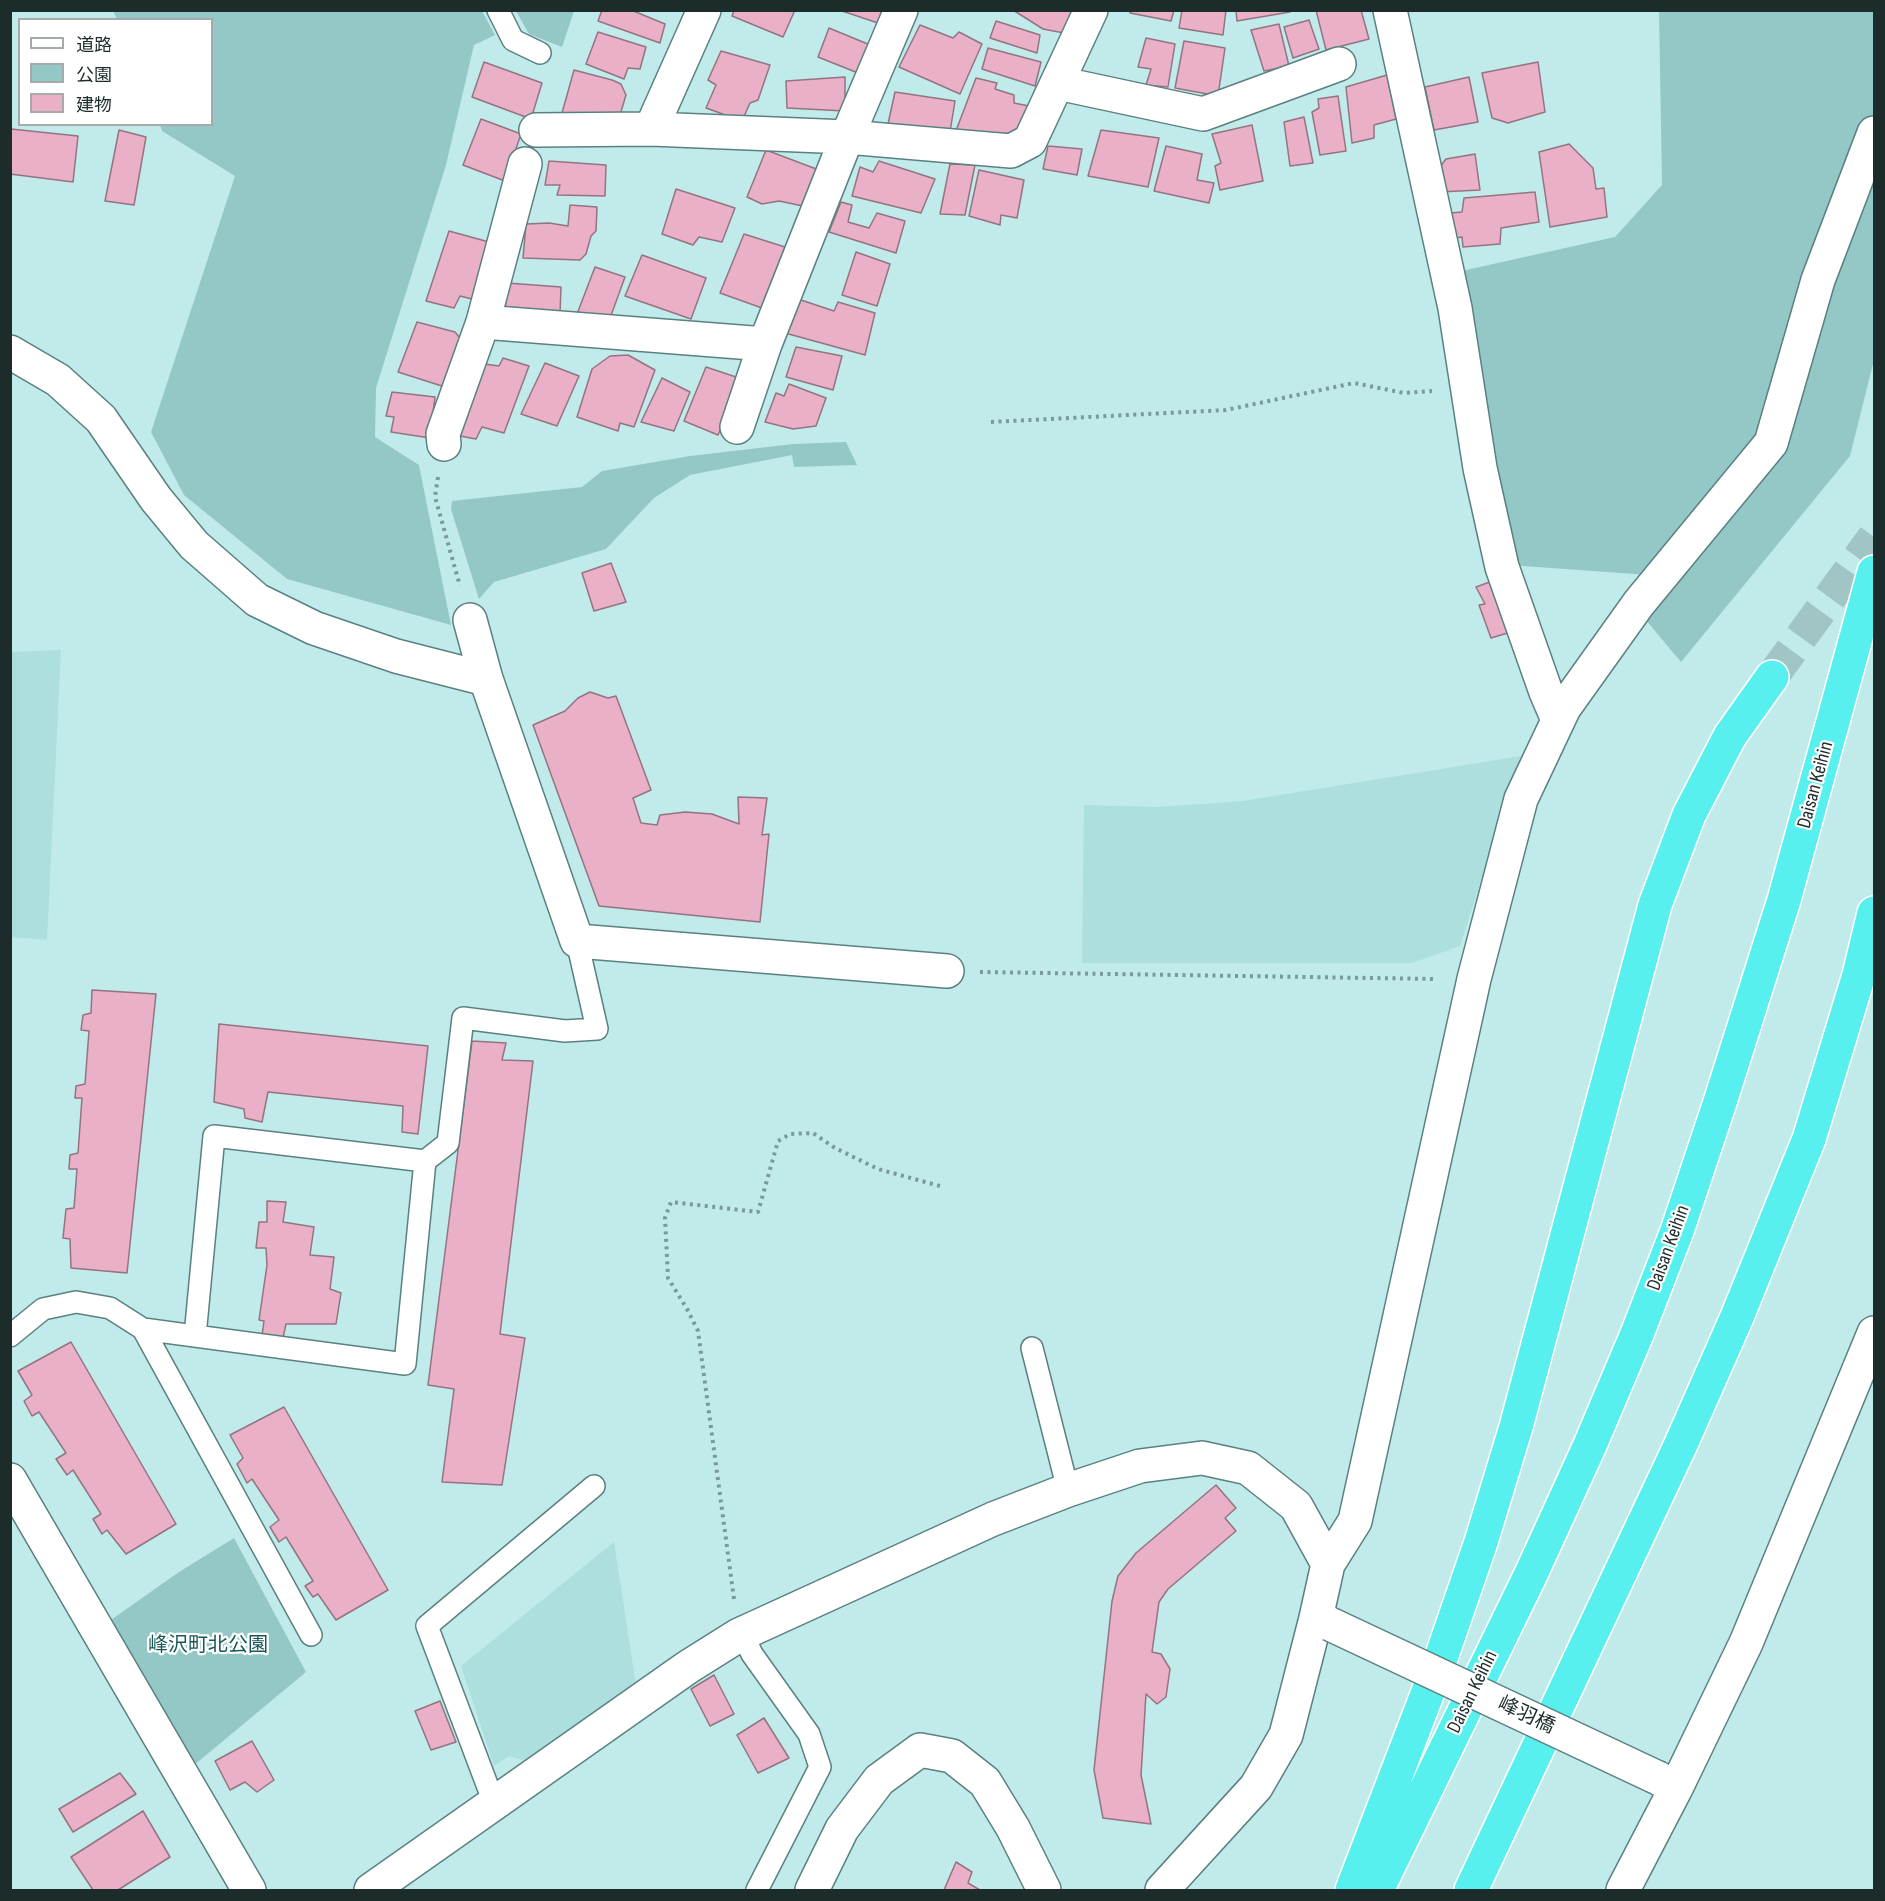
<!DOCTYPE html>
<meta charset="utf-8">
<style>
body{margin:0}
#map{position:relative;width:1885px;height:1901px;overflow:hidden;background:#c1ebea;font-family:"Sofia Sans Condensed","Noto Sans JP",sans-serif}
canvas{display:block}
.frame{position:absolute;inset:0;border:12px solid #1c2c2b;pointer-events:none}
.legend{position:absolute;left:18px;top:18px;width:195px;height:108px;box-sizing:border-box;background:#fff;border:2px solid #a4abaa;margin:0;padding:8px 10px;list-style:none;font-size:18px;color:#1c2c2b}
.legend li{display:flex;align-items:center;gap:12px;height:30px}
.legend b{width:30px;border:2px solid #a4abaa}
</style>
<div id="map">
<canvas width="1885" height="1901"></canvas>
<div class="frame"></div>
<ul class="legend">
<li><b style="height:8px;background:#fff"></b>道路</li>
<li><b style="height:16px;background:#94c8c7"></b>公園</li>
<li><b style="height:16px;background:#e9b0c8"></b>建物</li>
</ul>
</div>
<script>
const c = document.querySelector('canvas').getContext('2d');
c.lineJoin = 'round';
function paint(path, color) {
  c.fillStyle = color;
  c.fill(path, 'evenodd');
}
function poly(rows) {
  const path = new Path2D();
  for (const r of rows) {
    path.moveTo(r[0], r[1]);
    for (let i = 2; i < r.length; i += 2) path.lineTo(r[i], r[i + 1]);
  }
  return path;
}
function trace(path, color, width, dash) {
  c.strokeStyle = color;
  c.lineWidth = width;
  c.lineCap = dash ? 'butt' : 'round';
  c.setLineDash(dash || []);
  c.stroke(path);
}
function label(font, color, halo, rows, align = 'center') {
  c.font = font + ' "Sofia Sans Condensed","Noto Sans JP",sans-serif';
  c.lineWidth = 4.5;
  c.setLineDash([]);
  c.textBaseline = 'middle';
  c.strokeStyle = halo;
  c.fillStyle = color;
  for (const [text, x, y, turn = 0] of rows) {
    c.save();
    c.translate(x, y);
    c.rotate((+turn || 0) * Math.PI / 180);
    c.textAlign = isNaN(turn) ? turn : align;
    if (halo) c.strokeText(text, 0, 0);
    c.fillText(text, 0, 0);
    c.restore();
  }
}
paint(poly([
 [61,650,47,940,11,937,11,652],
 [1521,756,1460,946,1412,963,1082,963,1084,805,1159,807,1243,801],
 [614,1542,637,1692,534,1764,509,1756,494,1766,461,1666]
]), '#acdfde');
paint(poly([
 [113,11,482,11,495,35,474,45,446,165,376,388,375,437,419,465,451,625,287,579,184,495,151,432,235,176,162,131,160,125,212,124,212,20,117,19],
 [516,11,574,11,562,47,529,34],
 [1659,11,1874,11,1874,360,1850,456,1681,662,1645,619,1662,576,1509,565,1457,272,1615,237,1662,185],
 [846,442,857,465,794,467,792,455,690,475,654,498,606,549,494,582,479,599,451,509,452,501,582,487,602,471,690,456,793,444],
 [234,1538,306,1672,193,1766,108,1622,179,1572]
]), '#94c8c7');
const building = poly([
 [602,10,631,10,665,24,660,43,598,21,602,10],
 [734,10,795,10,783,37,732,16,734,10],
 [839,10,883,10,878,23,839,10],
 [1013,10,1075,10,1064,33,1043,29,1013,10],
 [1130,10,1174,10,1171,21,1130,13,1130,10],
 [1182,10,1226,10,1223,35,1179,28,1182,10],
 [1236,10,1290,10,1290,12,1237,21,1236,10],
 [1316,10,1361,10,1369,39,1326,50,1316,10],
 [1309,20,1319,49,1293,58,1284,27,1309,20],
 [996,21,1040,35,1037,53,990,38,996,21],
 [1279,24,1289,66,1264,71,1251,30,1279,24],
 [920,25,953,38,959,32,982,44,960,94,899,67,920,25],
 [829,28,875,47,863,75,818,57,829,28],
 [598,32,646,47,640,69,628,68,624,79,586,64,598,32],
 [1146,38,1175,44,1168,87,1146,85,1151,69,1138,67,1146,38],
 [1184,41,1225,48,1218,96,1175,88,1184,41],
 [988,48,1041,62,1035,86,982,69,988,48],
 [721,51,770,65,758,100,750,103,742,121,706,108,716,85,708,80,721,51],
 [484,62,542,83,531,119,472,97,484,62],
 [1538,62,1545,112,1508,123,1492,118,1482,73,1538,62],
 [574,70,612,80,621,84,626,95,620,115,562,113,574,70],
 [1387,75,1396,119,1374,125,1374,138,1352,143,1346,87,1387,75],
 [845,77,845,111,787,108,786,81,845,77],
 [1469,77,1478,122,1434,130,1425,87,1469,77],
 [976,78,997,83,995,89,1014,95,1014,103,1034,107,1024,136,954,136,976,78],
 [895,92,955,101,950,132,888,124,895,92],
 [1338,96,1346,151,1320,155,1312,112,1319,108,1318,99,1338,96],
 [1304,117,1313,163,1290,166,1284,122,1304,117],
 [481,119,521,134,505,181,463,165,481,119],
 [1252,125,1263,181,1220,190,1215,166,1221,163,1212,134,1252,125],
 [11,129,78,136,73,182,10,174,11,129],
 [119,130,146,137,134,205,105,201,119,130],
 [1101,130,1159,138,1148,187,1088,176,1101,130],
 [1569,144,1593,168,1596,189,1604,188,1607,217,1550,227,1539,152,1569,144],
 [1048,146,1082,149,1077,175,1043,169,1048,146],
 [1166,146,1202,154,1197,180,1214,183,1209,203,1154,191,1166,146],
 [766,150,819,170,803,206,779,201,762,204,747,197,766,150],
 [1475,154,1480,190,1440,192,1439,168,1446,159,1475,154],
 [549,161,606,165,605,196,557,195,560,185,545,185,549,161],
 [879,161,935,179,921,213,852,196,860,167,873,172,879,161],
 [950,164,975,165,965,215,940,214,950,164],
 [979,170,1024,180,1017,218,1001,215,1000,225,969,216,979,170],
 [676,189,735,208,722,242,699,237,693,245,662,234,676,189],
 [1535,192,1539,222,1501,228,1500,244,1463,247,1462,237,1450,239,1450,213,1462,212,1464,198,1535,192],
 [841,202,852,205,848,222,869,228,877,213,905,221,896,253,829,232,841,202],
 [570,205,597,207,596,231,591,236,586,254,580,260,523,258,526,224,549,223,568,226,570,205],
 [449,231,489,242,472,299,460,296,454,308,426,301,449,231],
 [744,234,785,247,762,308,720,293,744,234],
 [856,252,890,264,877,306,842,295,856,252],
 [642,255,706,278,691,319,625,296,642,255],
 [595,267,625,277,609,321,577,314,595,267],
 [507,283,561,287,560,314,505,312,507,283],
 [795,298,834,311,838,302,875,313,865,355,785,333,795,298],
 [417,322,455,332,460,338,445,387,398,372,417,322],
 [796,347,842,356,833,390,786,377,796,347],
 [628,355,655,370,634,427,620,423,618,431,577,417,592,369,610,356,628,355],
 [503,358,529,366,504,433,482,427,476,439,460,436,484,364,499,366,503,358],
 [545,363,579,376,557,426,521,414,545,363],
 [706,367,742,379,718,435,684,421,706,367],
 [662,378,690,392,674,431,641,422,662,378],
 [789,384,826,398,816,426,793,429,765,422,776,393,784,396,789,384],
 [392,392,435,397,430,438,391,432,394,417,386,416,392,392],
 [611,563,626,602,594,611,582,573,611,563],
 [1495,580,1511,632,1491,638,1479,605,1485,604,1476,587,1495,580],
 [590,692,608,698,616,696,651,790,633,798,641,823,657,825,660,815,685,812,712,814,739,824,738,797,767,798,762,835,769,834,760,922,599,906,533,725,565,711,578,698,590,692],
 [92,990,156,994,127,1273,71,1268,70,1239,63,1238,66,1209,74,1208,77,1169,69,1169,70,1155,78,1153,82,1098,75,1098,76,1086,85,1084,89,1031,81,1030,83,1015,91,1013,92,990],
 [219,1024,428,1046,418,1134,402,1132,403,1106,268,1092,262,1122,245,1118,244,1109,214,1102,219,1024],
 [472,1041,506,1043,502,1060,533,1061,500,1334,525,1338,502,1485,442,1482,454,1389,428,1385,472,1041],
 [267,1201,286,1202,283,1222,314,1227,310,1255,334,1257,330,1289,341,1293,336,1324,286,1324,283,1338,262,1335,264,1321,259,1320,267,1265,266,1248,256,1248,259,1222,267,1222,267,1201],
 [71,1342,176,1524,126,1554,107,1530,102,1534,93,1519,101,1514,73,1470,67,1475,56,1459,66,1453,39,1412,32,1416,24,1401,32,1395,18,1371,71,1342],
 [284,1407,388,1590,336,1620,318,1594,313,1597,305,1586,313,1581,286,1537,279,1542,270,1527,279,1520,252,1479,247,1483,237,1464,243,1458,230,1435,284,1407],
 [1216,1485,1236,1508,1225,1518,1236,1531,1168,1589,1159,1602,1152,1652,1161,1654,1170,1669,1166,1697,1157,1704,1146,1694,1141,1775,1151,1824,1103,1818,1094,1770,1112,1601,1118,1576,1136,1553,1216,1485],
 [714,1675,734,1714,710,1726,691,1689,714,1675],
 [440,1701,456,1742,431,1750,415,1711,440,1701],
 [764,1718,789,1758,758,1773,737,1735,764,1718],
 [252,1741,274,1780,257,1792,245,1782,230,1790,215,1761,252,1741],
 [120,1773,136,1794,73,1832,59,1809,120,1773],
 [143,1811,170,1857,118,1890,93,1890,71,1857,143,1811],
 [956,1862,972,1872,968,1883,980,1890,944,1890,956,1862]
]);
paint(building, '#e9b0c8');
trace(building, '#937480', 1.5);
trace(poly([
 [1772,677,1874,537]
]), '#a0c5c4', 33, [33, 16]);
const service = poly([
 [498,10,513,40,540,53],
 [425,1161,448,1143,463,1018,565,1031,597,1029,577,941],
 [143,1329,311,1635],
 [10,1336,43,1309,76,1302,110,1308,143,1329,195,1336,405,1364,425,1161,214,1136,195,1336],
 [1032,1348,1068,1490],
 [742,1633,752,1654,809,1734,820,1767,757,1890],
 [494,1803,427,1626,594,1486]
]);
const minor = poly([
 [1390,10,1455,308,1480,468,1502,567,1546,692,1558,720],
 [1058,83,1203,114,1339,64],
 [651,129,704,10],
 [536,130,651,129,847,137,1011,151,1030,141,1091,10],
 [483,322,765,344],
 [10,352,58,380,101,419,156,499,194,545,257,600,314,628,396,656,486,679],
 [737,427,765,344,847,137,901,10],
 [444,444,443,434,483,322,525,164],
 [470,620,486,679,577,941,947,971],
 [10,1480,249,1890],
 [1328,1564,1355,1521,1474,979,1521,799,1564,708,1639,603,1771,443,1818,280,1874,133],
 [1676,1788,1746,1643,1874,1333],
 [371,1890,688,1667,739,1635,993,1519,1068,1490,1140,1466,1202,1458,1248,1468,1296,1506,1328,1564,1316,1618,1330,1624],
 [812,1890,842,1829,879,1780,920,1750,952,1756,985,1782,1013,1828,1044,1890],
 [1162,1890,1256,1787,1286,1735,1316,1618],
 [1623,1890,1676,1788,1658,1778]
]);
const motorway = poly([
 [1352,1890,1441,1658,1481,1542,1516,1427,1655,905,1689,815,1730,736,1772,677],
 [1377,1890,1531,1574,1590,1445,1637,1334,1677,1231,1721,1099,1784,900,1874,572],
 [1471,1890,1681,1444,1737,1317,1809,1139,1859,975,1874,913]
]);
trace(service, '#5a8180', 24);
trace(minor, '#5a8180', 36);
trace(motorway, '#fff', 36);
trace(poly([
 [991,422,1226,410,1354,383,1404,393,1432,391],
 [438,477,435,497,460,586],
 [980,972,1437,979],
 [734,1599,698,1331,687,1309,668,1278,665,1218,671,1202,758,1212,778,1141,790,1134,813,1133,835,1148,878,1169,940,1186]
]), '#7a9998', 4, [3, 4.5]);
trace(service, '#fff', 21);
trace(minor, '#fff', 33);
trace(motorway, '#57f0ee', 33);
const minorBridge = poly([
 [1330,1624,1658,1778]
]);
trace(minorBridge, '#5a8180', 36, []);
trace(minorBridge, '#fff', 33);
label('20px', '#1c2c2b', '#fff', [
 ["Daisan Keihin",1816,785,-75],
 ["Daisan Keihin",1669,1248,-70],
 ["Daisan Keihin",1473,1692,-64],
 ["峰羽橋",1526,1716,25]
]);
label('20px', '#195757', '#fff', [
 ["峰沢町北公園",208,1646]
]);
</script>
